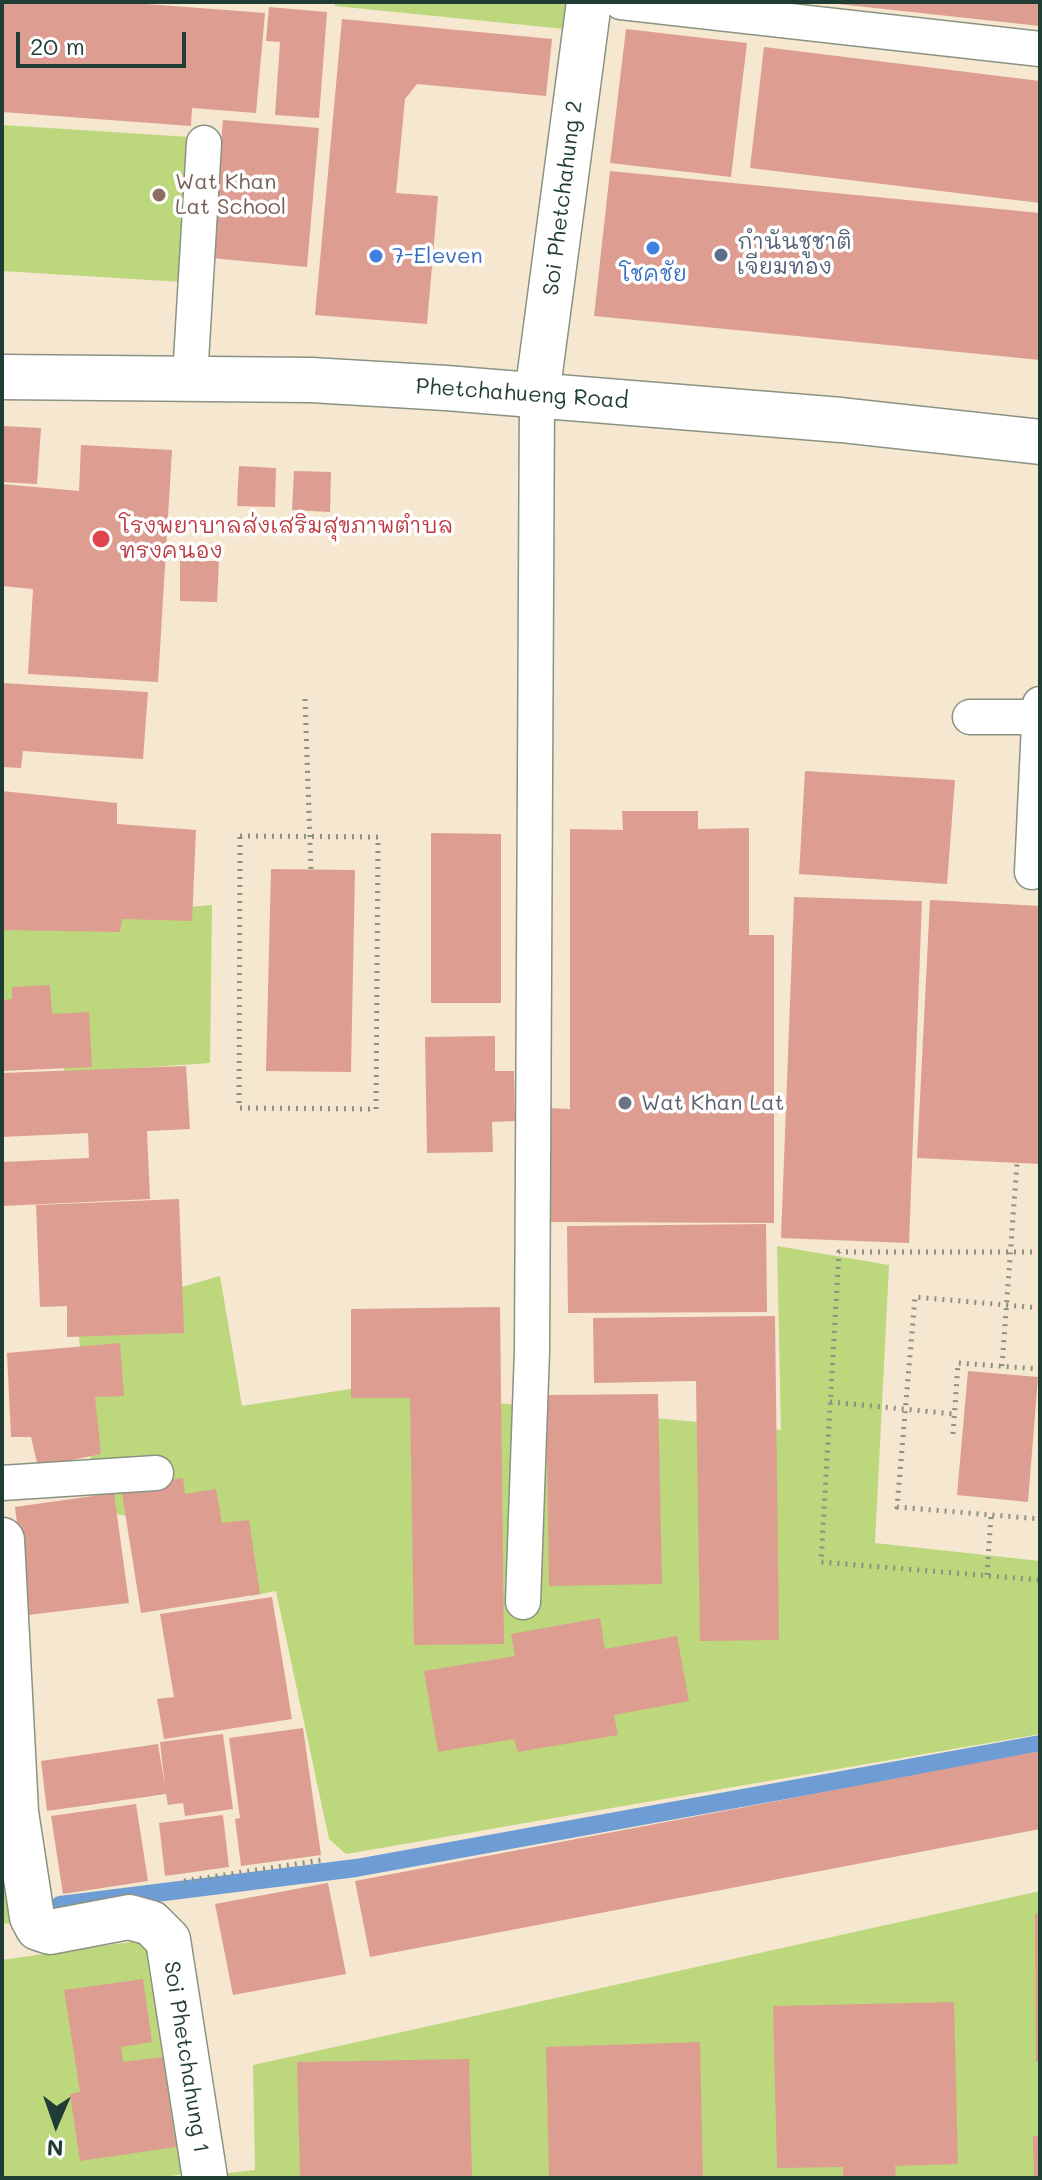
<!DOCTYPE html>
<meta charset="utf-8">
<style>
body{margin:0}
#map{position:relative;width:1042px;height:2180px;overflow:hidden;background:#f5e7d0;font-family:Mali,sans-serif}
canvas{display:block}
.frame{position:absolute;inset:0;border:4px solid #1f3d34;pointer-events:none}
.north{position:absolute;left:16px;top:2084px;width:80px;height:80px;-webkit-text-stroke:6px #fff;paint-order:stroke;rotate:182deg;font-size:22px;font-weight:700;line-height:32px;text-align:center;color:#1f3d34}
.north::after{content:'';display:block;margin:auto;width:28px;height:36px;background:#1f3d34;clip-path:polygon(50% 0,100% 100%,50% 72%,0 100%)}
.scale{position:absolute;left:16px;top:32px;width:170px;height:36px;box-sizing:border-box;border:4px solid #1f3d34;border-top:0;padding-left:10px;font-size:24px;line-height:28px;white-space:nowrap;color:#1f3d34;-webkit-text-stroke:6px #fff;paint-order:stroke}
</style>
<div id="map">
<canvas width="1042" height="2180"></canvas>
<div class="frame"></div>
<div class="north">N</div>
<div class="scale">20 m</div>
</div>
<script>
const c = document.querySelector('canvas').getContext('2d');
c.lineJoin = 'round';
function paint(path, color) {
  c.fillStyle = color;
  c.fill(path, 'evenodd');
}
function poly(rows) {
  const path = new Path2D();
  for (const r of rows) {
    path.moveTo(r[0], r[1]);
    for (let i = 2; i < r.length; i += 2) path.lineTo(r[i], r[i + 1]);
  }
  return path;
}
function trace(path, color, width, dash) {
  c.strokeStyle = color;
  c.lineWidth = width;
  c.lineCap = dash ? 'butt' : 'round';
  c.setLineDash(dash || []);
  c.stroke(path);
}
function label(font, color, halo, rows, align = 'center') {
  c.font = font + ' Mali,"Playpen Sans Thai",sans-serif';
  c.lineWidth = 7;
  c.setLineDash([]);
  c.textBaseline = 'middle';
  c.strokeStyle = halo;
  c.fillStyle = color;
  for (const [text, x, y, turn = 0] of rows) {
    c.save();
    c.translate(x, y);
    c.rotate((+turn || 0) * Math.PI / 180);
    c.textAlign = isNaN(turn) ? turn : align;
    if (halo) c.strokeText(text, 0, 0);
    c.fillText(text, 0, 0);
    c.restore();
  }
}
paint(poly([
 [335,2,569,2,565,29,335,6],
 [2,125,190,137,182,282,2,271],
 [212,905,210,1063,64,1073,63,1022,2,1022,2,923],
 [777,1246,889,1265,875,1543,1040,1561,1040,1734,346,1854,329,1839,276,1591,251,1596,230,1536,96,1510,77,1317,220,1276,242,1406,350,1389,781,1430],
 [2,1783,18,1922,2,1924],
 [1040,1891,1040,2178,188,2178,255,2170,253,2065],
 [137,1941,148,1950,185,2174,157,2178,2,2178,2,1960]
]), '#bcd77c');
trace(poly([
 [60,1905,356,1868,1040,1744]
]), '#6e9dd6', 18);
paint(poly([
 [2,2,121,2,265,13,256,113,192,108,191,126,2,112],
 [838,2,1040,2,1040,26,838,4],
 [269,7,327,12,319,118,275,115,280,42,266,41],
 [342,19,552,39,546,96,417,84,405,99,396,193,438,196,427,324,315,315],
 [626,29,747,43,731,177,610,163],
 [764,47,1040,81,1040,203,750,168],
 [223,120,319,128,307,267,211,258],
 [610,171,1040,213,1040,360,594,316],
 [2,426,41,428,37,484,2,482],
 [81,445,172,450,158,682,28,674,33,589,2,586,2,484,79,491],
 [239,466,276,468,275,507,237,506],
 [294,471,331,472,330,512,292,510],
 [180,561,219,561,217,602,180,601],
 [2,683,148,692,143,759,23,751,21,768,2,767],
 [805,771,955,780,947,884,799,874],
 [2,791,117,803,117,824,196,830,192,921,122,919,120,932,2,930],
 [622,811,698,811,698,829,749,828,749,935,774,935,774,1223,547,1222,547,1108,570,1109,570,829,623,830],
 [431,833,501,834,501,1003,431,1003],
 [271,869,355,870,351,1072,266,1071],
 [794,897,922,901,909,1243,781,1238],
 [930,900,1040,906,1040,1164,917,1158],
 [50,985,52,1014,89,1012,92,1067,2,1071,2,1000,12,999,12,987],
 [495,1036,495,1071,514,1071,515,1121,492,1122,493,1152,427,1153,425,1037],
 [186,1066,190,1129,147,1131,150,1199,2,1206,2,1162,89,1158,88,1133,2,1137,2,1073],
 [179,1199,184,1333,67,1337,67,1306,40,1307,36,1205],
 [766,1224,767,1312,568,1313,567,1226],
 [500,1307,504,1644,414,1645,410,1398,351,1398,351,1309],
 [775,1316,779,1640,700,1641,696,1381,594,1383,593,1318],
 [120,1343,124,1396,95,1397,101,1454,38,1467,31,1437,11,1437,7,1353],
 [968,1371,1038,1377,1028,1502,957,1495],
 [658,1394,662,1584,549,1586,546,1395],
 [183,1478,185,1494,216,1489,222,1523,249,1520,260,1594,141,1613,121,1487],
 [114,1493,129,1603,28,1615,15,1507],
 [272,1597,292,1719,164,1739,157,1699,174,1697,160,1614],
 [600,1618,605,1649,677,1636,689,1701,614,1715,618,1735,518,1752,514,1739,438,1752,424,1671,515,1656,511,1634],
 [303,1728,321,1855,241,1866,235,1819,240,1818,229,1738],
 [223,1734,233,1809,185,1816,183,1803,168,1805,166,1794,47,1811,41,1761,158,1744,165,1786,160,1742],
 [1040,1751,1040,1829,370,1957,355,1881],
 [136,1804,148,1881,63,1894,51,1816],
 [223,1815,229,1867,165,1876,159,1823],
 [328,1883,346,1974,233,1995,215,1904],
 [1035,1914,1040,1914,1040,2062,1036,2062],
 [143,1979,152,2042,121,2047,123,2062,163,2057,176,2147,80,2161,70,2094,80,2092,64,1990],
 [954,2002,958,2164,895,2166,896,2178,843,2178,843,2167,777,2168,773,2006],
 [700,2042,703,2178,549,2178,546,2047],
 [469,2059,472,2178,300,2178,297,2062],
 [1033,2136,1040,2136,1040,2178,1034,2178]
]), '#dd9e91');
const lane = poly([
 [621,2,1040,49],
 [190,378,204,143],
 [970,717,1040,717],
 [1032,872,1040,704],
 [2,1483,156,1473],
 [523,1602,532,1351,537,395]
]);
const street = poly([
 [537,395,589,2],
 [2,1540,16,1812,32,1917,38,1928,50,1932,129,1917,151,1923,168,1940,205,2178]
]);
const secondary = poly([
 [2,377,311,380,446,388,841,420,1040,442]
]);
trace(lane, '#8a9282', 37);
trace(street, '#8a9282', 47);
trace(secondary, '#8a9282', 47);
trace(poly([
 [305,699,311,870],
 [240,836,378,837,376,1109,239,1108,240,836],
 [1040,1252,839,1252,821,1562,1040,1580],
 [1040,1308,915,1297,897,1507,1040,1519],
 [1002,1366,1017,1163],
 [830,1402,955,1414],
 [953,1434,958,1363,1040,1369],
 [987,1575,991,1515],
 [184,1881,322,1860]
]), '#8a9282', 5, [2, 6]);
trace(lane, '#fff', 34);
trace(street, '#fff', 44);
trace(secondary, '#fff', 44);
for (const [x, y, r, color] of [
 [159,195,8,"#8d6e63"],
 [653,248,8,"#3f7fe0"],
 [721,255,8,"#5c6f8a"],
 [376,256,8,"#3f7fe0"],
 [101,539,10,"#e0444e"],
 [625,1103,8,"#6b7280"]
]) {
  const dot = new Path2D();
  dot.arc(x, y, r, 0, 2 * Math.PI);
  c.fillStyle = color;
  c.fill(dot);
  trace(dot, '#fff', 3);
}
label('22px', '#785e54', '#fff', [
 ["Wat Khan",175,182],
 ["Lat School",175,207]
], 'left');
label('22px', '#1f3d34', '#fff', [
 ["Soi Phetchahung 2",563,198,-83],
 ["Phetchahueng Road",522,394,4],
 ["Soi Phetchahung 1",186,2057,81]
]);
label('22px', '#4e5e75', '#fff', [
 ["กำนันชูชาติ",737,242],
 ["เจียมทอง",737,267]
], 'left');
label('22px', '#366cbe', '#fff', [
 ["7-Eleven",392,256],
 ["โชคชัย",653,274,"center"]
], 'left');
label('22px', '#be3a42', '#fff', [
 ["โรงพยาบาลส่งเสริมสุขภาพตำบล",119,526],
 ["ทรงคนอง",119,551]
], 'left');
label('22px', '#5b616d', '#fff', [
 ["Wat Khan Lat",641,1103]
], 'left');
</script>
